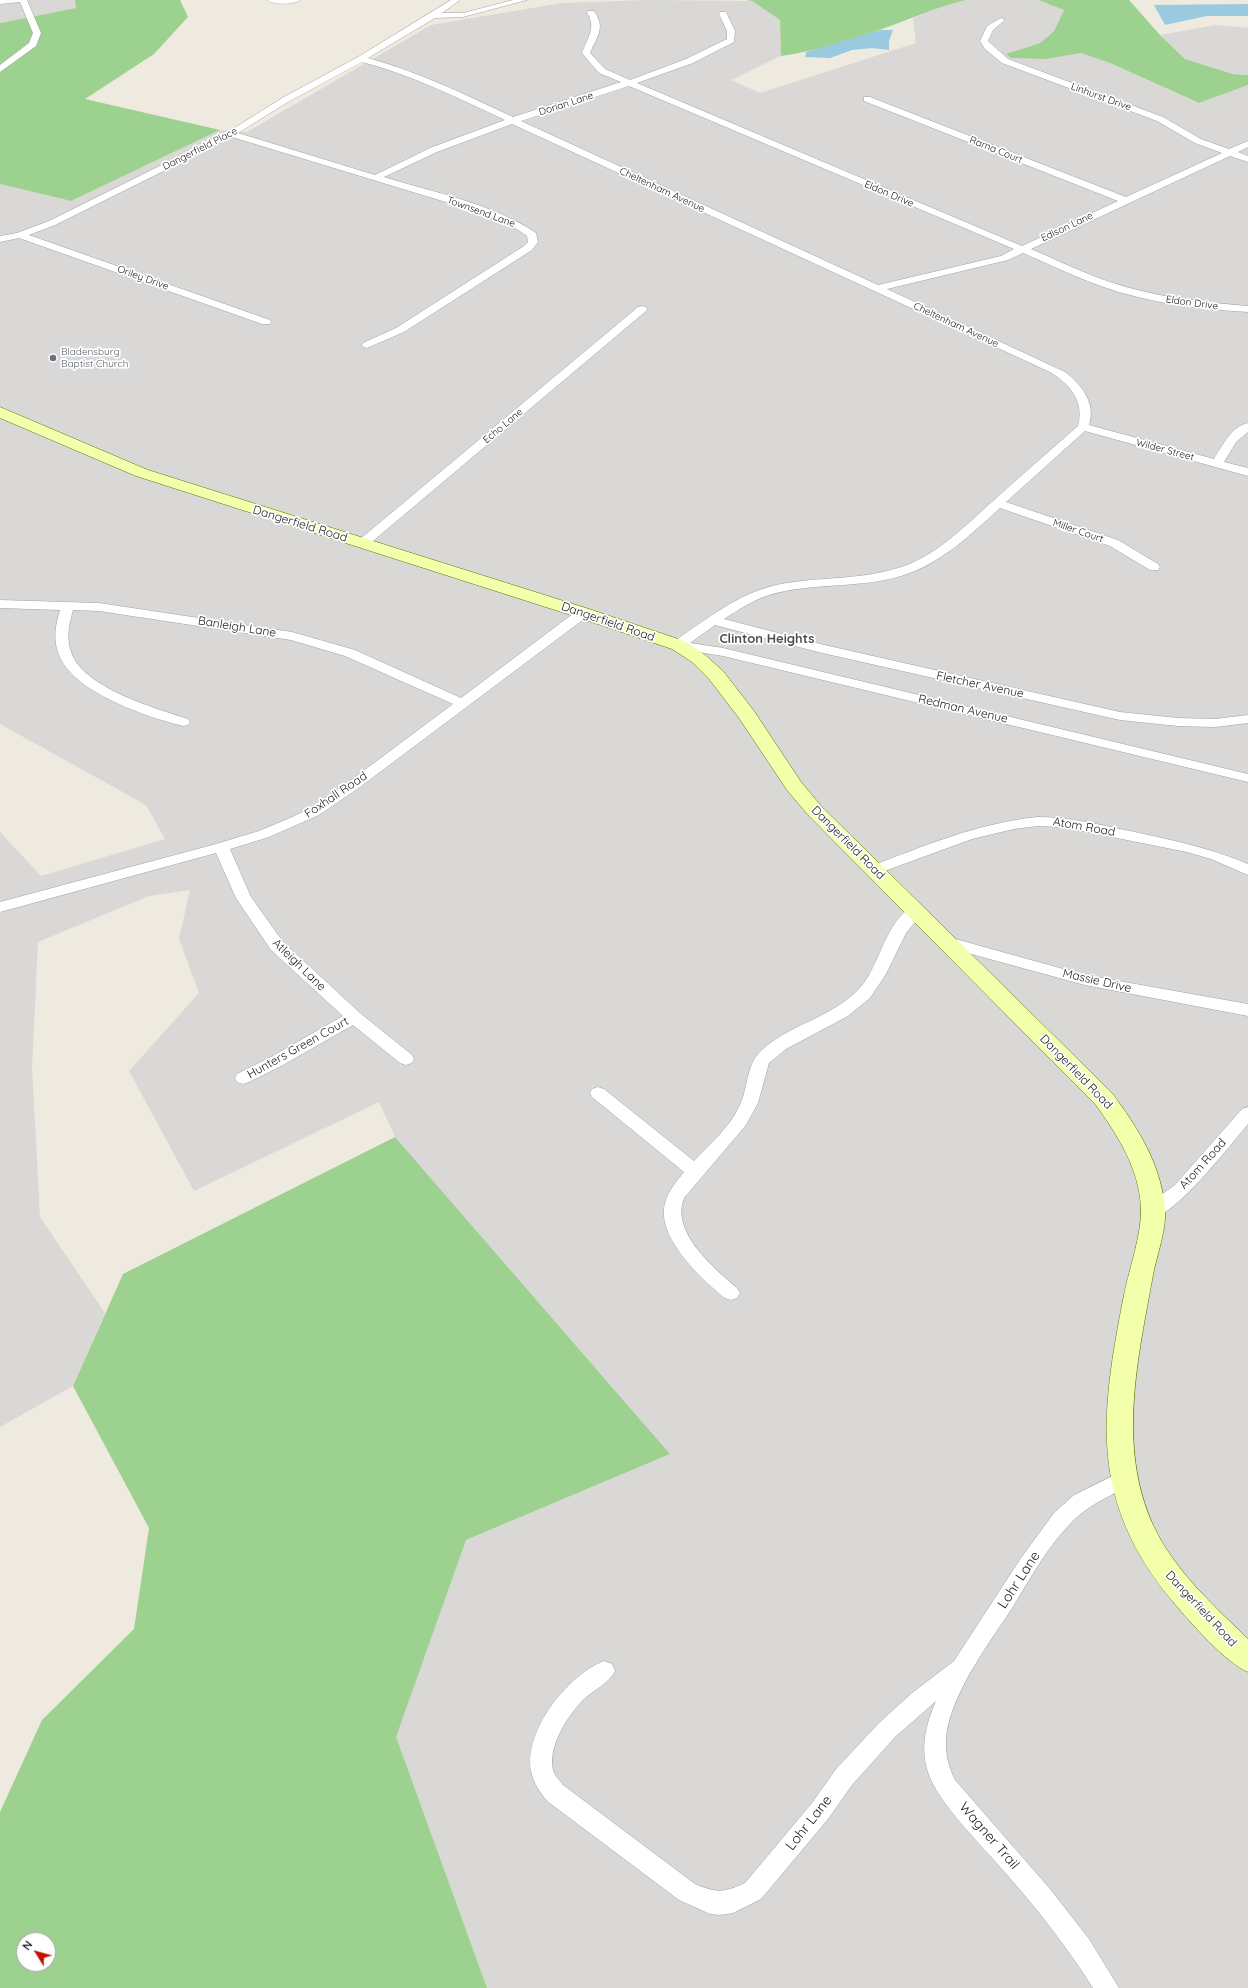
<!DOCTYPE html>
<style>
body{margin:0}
#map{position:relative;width:1248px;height:1988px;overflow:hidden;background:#eeeadf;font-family:Quicksand,sans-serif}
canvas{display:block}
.north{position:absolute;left:16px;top:1932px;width:40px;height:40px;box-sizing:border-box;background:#fff;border:1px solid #a4a4a4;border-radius:50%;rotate:307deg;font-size:11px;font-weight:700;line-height:16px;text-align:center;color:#1b1b1b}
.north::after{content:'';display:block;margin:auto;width:14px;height:18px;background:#c51200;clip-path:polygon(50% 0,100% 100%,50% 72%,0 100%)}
</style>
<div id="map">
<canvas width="1248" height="1988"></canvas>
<div class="north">N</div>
</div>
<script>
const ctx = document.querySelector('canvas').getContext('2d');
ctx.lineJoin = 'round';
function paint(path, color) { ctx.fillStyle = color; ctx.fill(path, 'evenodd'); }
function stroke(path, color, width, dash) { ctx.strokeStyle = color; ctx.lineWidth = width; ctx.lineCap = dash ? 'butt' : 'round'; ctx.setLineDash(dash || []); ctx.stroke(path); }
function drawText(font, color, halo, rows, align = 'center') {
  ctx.font = font + ' Quicksand,sans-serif'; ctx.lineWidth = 3.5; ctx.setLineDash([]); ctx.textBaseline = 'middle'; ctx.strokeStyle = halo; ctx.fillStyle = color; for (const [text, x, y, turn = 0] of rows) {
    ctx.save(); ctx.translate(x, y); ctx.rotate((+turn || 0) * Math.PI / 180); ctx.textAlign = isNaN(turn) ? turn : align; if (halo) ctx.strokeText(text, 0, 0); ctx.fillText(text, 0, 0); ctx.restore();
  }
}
const residential = new Path2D(`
 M0,0H75L76,8L0,23Z
 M648,0L752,1L780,20L781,56L731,80L760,93L916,43L913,18L943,6L966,0H1038L1064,10L1054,31L1040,43L1006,54L1046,59L1081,53L1110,63L1198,103L1248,85V1988H487L395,1737L466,1540L670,1454L395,1137L379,1102L194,1191L129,1071L199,993L179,939L190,890L149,896L38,942L32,1067L40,1217L105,1313L73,1386L0,1427V832L41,876L165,839L146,805L0,724V184L71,201L220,130L247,132L431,25L562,3Z
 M1215,25L1248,28V75L1234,74L1185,59L1160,35Z`);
const forest = new Path2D(`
 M75,0H180L188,17L154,54L85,99L220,130L71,201L0,184V23L76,8Z
 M746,0H966C937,7 910,19 882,29C849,41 815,51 781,56L780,20L752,1Z
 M1038,0H1132H1129L1160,35L1185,59L1233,74L1248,75V85L1199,103L1110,63L1081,53L1046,59L1011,58L1006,54L1040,43L1054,31L1064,10Z
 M395,1137L670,1454L466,1540L396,1737L487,1988H0V1812L42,1720L134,1629L149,1528L73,1386L123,1274ZM24,1940H48V1964H24Z`);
const water = new Path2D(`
 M1248,4V16H1207L1165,25L1154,5Z
 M881,30H893L889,41V50L872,48L852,50L830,58L805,57L806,52Z`);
const street = new Path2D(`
 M0,0H27L41,33L36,46L0,72V65L29,43L33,33L20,2L0,4Z
 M267,0H300C294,5 273,5 267,0Z
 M451,0H460L442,13H463L513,0H527L463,17L435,18L368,58C419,72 466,95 513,117L621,82L599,73L582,53C587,39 597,27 587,13L588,11H594C606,28 597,36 590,53L605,69L630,80L686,59L727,39V31L719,14L720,12H726L735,31L734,42L693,63L637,83L1022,246L1118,201L864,101V97H870L1126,197L1222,153L1195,143L1157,121L1002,63L985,49L980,41L987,26L1001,18L1005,20L993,30L988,41L1008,59L1163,117L1201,139L1229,149L1248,141V147L1238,152L1248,156V162L1230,156L1031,249C1057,260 1083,273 1110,282C1154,297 1201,302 1248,306V312C1199,309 1148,303 1101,286C1075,277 1049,264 1023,253L1008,260L887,289L1065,372C1082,385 1096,403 1089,425L1214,459C1222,446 1232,426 1248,423V432L1236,442L1224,462L1248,468V476L1085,431L1006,502L1118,540L1158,564L1160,567L1158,570H1150L1110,546L1000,508C970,535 941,564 901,576C858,589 812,582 769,595C753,600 738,610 724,619L820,644L1120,712L1178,718L1215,719L1248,715V723L1215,727L1178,726L1120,720L818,652L715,625L690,643L723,648L1248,774V782L723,656L673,648L671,645L673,642C706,620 737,594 776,585C819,576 865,581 907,565C940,552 966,525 992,502C1020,477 1049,451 1078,426C1085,402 1070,384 1050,372L512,124L437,152L384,177C435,193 491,203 536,233L538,242L532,250L404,332L367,348L363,347L362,345L363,343L396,328L524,246L528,242L527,236L514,227L482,213L232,137L55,225L29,235L270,320L271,322L270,324H262L19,238L0,242V236L17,233L49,221L228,132L282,98L358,57ZM362,62C412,75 458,98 505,120L430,148L375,175L238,133L288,102ZM629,86L1014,249L1001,256L878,285L521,121Z
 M642,306L646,307L647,309L646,311L367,546H359L357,543L359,540L638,307Z
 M0,600L99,603L292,632L355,650L461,698L578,610H588L589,613L588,616L360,787L319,815L269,837L230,849L251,897L283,942L360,1013L412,1055L414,1059L412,1063L406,1065L400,1063L353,1025L283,1065L249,1082L243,1084L237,1082L235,1078L237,1074L271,1057L343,1016L271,950L236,898L216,853L0,912V902L216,844L259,831L290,818L309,809L350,781L453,704L345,656L291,640L99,611L73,610C69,624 66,637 71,652C83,688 155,708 188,719L190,722L188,725L183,726C147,717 69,691 58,652C53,637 56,624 60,610L0,608Z
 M1038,817C1068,817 1096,824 1125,830C1167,839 1208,847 1248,864V875L1211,859L1187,852L1062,827L1038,826L1014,829L972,839L879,873L874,875L869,873L866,870L869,867C924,846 978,823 1038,817Z
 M916,906L921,907L924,911L906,933L886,974L870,998L848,1016L786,1049L769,1063L758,1103L746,1125L684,1198C670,1232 715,1269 737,1288L740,1293L737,1298L731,1300L725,1298C701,1279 656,1237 665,1203C668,1191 677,1181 684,1172L592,1097L590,1093L592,1089L598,1087L604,1089L694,1161C710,1144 729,1128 739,1107C749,1088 745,1064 763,1049C795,1021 841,1016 866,980C880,960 890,913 916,906Z
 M948,937L1085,975L1248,1004V1016L1085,985L942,946L940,942L942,938Z
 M1248,1107V1124C1233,1142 1174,1217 1153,1217C1151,1217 1149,1215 1147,1215L1144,1210L1147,1205L1175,1185L1242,1109Z
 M1123,1471L1130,1474L1133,1480L1130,1486C1107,1497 1086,1506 1069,1525C1049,1545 1029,1580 1014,1605C990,1642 956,1686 947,1730C944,1748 947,1764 955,1780L1050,1889L1089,1939L1119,1988H1093C1066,1945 1035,1906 1001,1868C979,1842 938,1803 928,1772C920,1747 926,1724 936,1701L895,1737L852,1785L828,1819L761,1899L733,1913L720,1915L710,1914L679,1900L547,1801C540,1792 533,1782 531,1771C524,1730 568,1675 604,1661L612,1664L615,1671C609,1683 595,1689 585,1698C569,1713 545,1749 554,1773C556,1777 560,1781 563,1785L695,1884C716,1893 724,1893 745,1883L812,1803L836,1769L879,1723L912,1693L954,1661L1021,1558L1054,1513L1074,1495Z`);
const secondary = new Path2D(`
 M0,407L148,470L589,609L684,641L704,654L723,671L754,711L801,782L822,807L1112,1093C1138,1128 1160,1163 1165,1207C1167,1229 1157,1254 1153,1275C1138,1358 1117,1445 1153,1525C1174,1570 1213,1605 1248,1639V1672C1226,1663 1190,1622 1174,1603C1089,1502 1100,1416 1124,1295C1129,1270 1142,1233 1141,1208C1139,1168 1118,1136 1096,1105L808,815L787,790L739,718L709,679L692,662L672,649L577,617L136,476L0,418Z`);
const markers = [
 [53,358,4,"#6b7280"]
];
const farStreetnames = [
 ["Linhurst Drive",1101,97,20],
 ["Dorian Lane",566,104,-18],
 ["Dangerfield Place",200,149,-27],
 ["Rama Court",996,150,22],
 ["Cheltenham Avenue",662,190,25],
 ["Eldon Drive",889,194,23],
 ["Townsend Lane",481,212,20],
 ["Edison Lane",1067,227,-25],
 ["Oriley Drive",143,278,20],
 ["Eldon Drive",1192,303,8],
 ["Cheltenham Avenue",956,325,25],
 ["Echo Lane",503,426,-40],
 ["Wilder Street",1165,450,15],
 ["Miller Court",1078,531,19]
];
const farWorshipnames = [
 ["Bladensburg",61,352],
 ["Baptist Church",61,364]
];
const streetNames = [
 ["Dangerfield Road",300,524,17],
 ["Dangerfield Road",608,622,19],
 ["Banleigh Lane",237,627,9],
 ["Fletcher Avenue",980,685,12],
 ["Redman Avenue",963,709,13],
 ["Foxhall Road",336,795,-34],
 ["Atom Road",1084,827,10],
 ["Dangerfield Road",848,843,45],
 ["Atleigh Lane",299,965,44],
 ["Massie Drive",1097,981,13],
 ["Hunters Green Court",298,1048,-29],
 ["Dangerfield Road",1076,1072,46],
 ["Atom Road",1203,1164,-48],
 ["Dangerfield Road",1201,1609,47]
];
const neighbourhoodNames = [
 ["Clinton Heights",767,639]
];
const nearStreetnames = [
 ["Lohr Lane",1019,1580,-57],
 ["Lohr Lane",809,1823,-52],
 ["Wagner Trail",989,1836,49]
];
paint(residential, '#d9d8d7');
paint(forest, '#9dd18f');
paint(water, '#9acae0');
stroke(street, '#a2a2a2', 1);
stroke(secondary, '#5c7300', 1);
paint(street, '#fff');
paint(secondary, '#f3ffab');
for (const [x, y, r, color] of markers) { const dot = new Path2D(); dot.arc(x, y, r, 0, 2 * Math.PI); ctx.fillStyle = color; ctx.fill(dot); stroke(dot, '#fff', 1.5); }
drawText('10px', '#1b1b1b', '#fff', farStreetnames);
drawText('10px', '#5b616d', '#fff', farWorshipnames, 'left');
drawText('12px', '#1b1b1b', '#fff', streetNames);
drawText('bold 13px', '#4e4e4e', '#fff', neighbourhoodNames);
drawText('14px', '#1b1b1b', '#fff', nearStreetnames);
</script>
